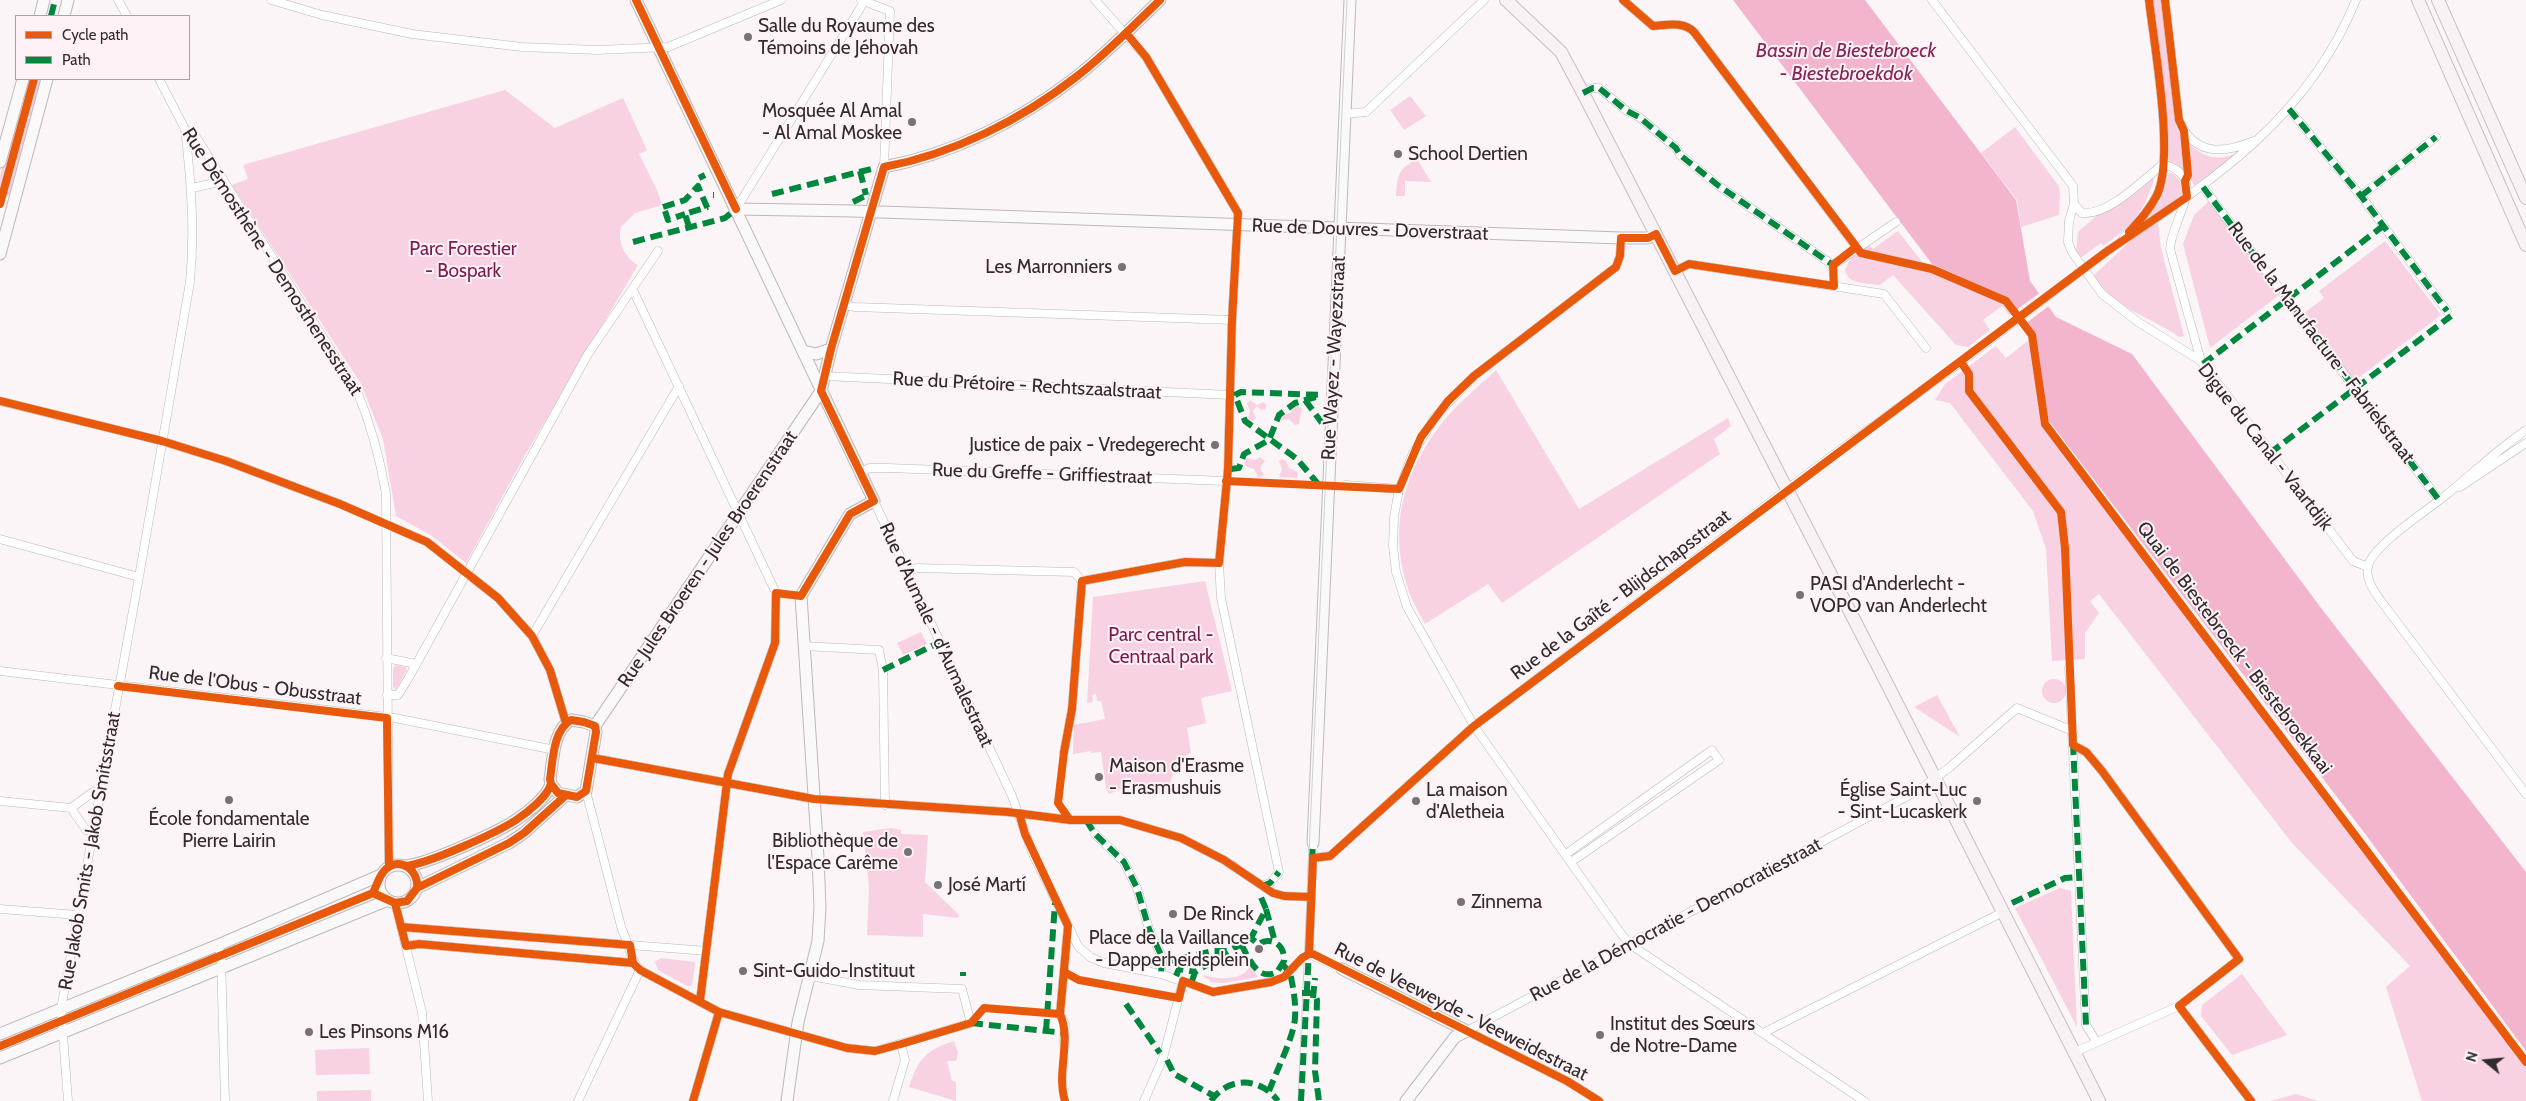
<!DOCTYPE html>
<meta charset="utf-8">
<style>
body{margin:0}
#map{position:relative;width:2526px;height:1101px;overflow:hidden;background:#fbf5f7;font-family:Cabin,sans-serif}
canvas{display:block}
.legend{position:absolute;left:15px;top:15px;width:175px;height:65px;box-sizing:border-box;background:#fef2f6;border:1px solid #aca2a6;margin:0;padding:6px 9px;list-style:none;font-size:15px;color:#302b2d}
.legend li{display:flex;align-items:center;gap:10px;height:25px}
.legend b{width:25px;border:1px solid #aca2a6}
.north{position:absolute;left:2461px;top:1036px;width:50px;height:50px;-webkit-text-stroke:4px #fef2f6;paint-order:stroke;rotate:287deg;font-size:14px;font-weight:700;line-height:20px;text-align:center;color:#302b2d}
.north::after{content:'';display:block;margin:auto;width:18px;height:22px;background:#302b2d;clip-path:polygon(50% 0,100% 100%,50% 72%,0 100%)}
</style>
<div id="map">
<canvas width="2526" height="1101"></canvas>
<ul class="legend">
<li><b style="height:6px;background:#e8590c"></b>Cycle path</li>
<li><b style="height:6px;background:#00873e"></b>Path</li>
</ul>
<div class="north">N</div>
</div>
<script>
const ctx = document.querySelector('canvas').getContext('2d');
ctx.lineJoin = 'round';
function paint(path, color) { ctx.fillStyle = color; ctx.fill(path, 'evenodd'); }
function stroke(path, color, width, dash) { ctx.strokeStyle = color; ctx.lineWidth = width; ctx.lineCap = dash ? 'butt' : 'round'; ctx.setLineDash(dash || []); ctx.stroke(path); }
function drawText(font, color, halo, rows, align = 'center') {
  ctx.font = font + ' Cabin,sans-serif'; ctx.lineWidth = 4; ctx.setLineDash([]); ctx.textBaseline = 'middle'; ctx.strokeStyle = halo; ctx.fillStyle = color; for (const [text, x, y, turn = 0] of rows) {
    ctx.save(); ctx.translate(x, y); ctx.rotate((+turn || 0) * Math.PI / 180); ctx.textAlign = isNaN(turn) ? turn : align; if (halo) ctx.strokeText(text, 0, 0); ctx.fillText(text, 0, 0); ctx.restore();
  }
}
const green = new Path2D(`
 M2152,0H2162L2176,125L2182,137L2186,174L2175,163L2169,162V141Z
 M36,79H41L31,117L26,115Z
 M505,90L555,128L623,98L647,150L639,154L658,192L662,205L635,213L621,227C617,242 625,258 638,265L525,455L466,563L432,536L396,516L383,439L361,384L232,185L248,179L243,165Z
 M1410,96L1426,116L1404,130L1390,110Z
 M16,115L22,117L0,197V176Z
 M25,118L30,119L11,193L12,197L5,194L22,130H24L26,125L24,124Z
 M2015,127L2058,185L2060,191L2059,215L2021,227L2017,200L1981,153Z
 M2186,141C2203,157 2216,163 2239,152L2195,186L2189,177L2191,171Z
 M1417,159L1431,182L1405,181V196H1396C1397,176 1398,169 1417,159Z
 M2169,172C2180,177 2183,184 2181,196L2152,218L2150,215L2161,199Z
 M2151,179H2154C2144,212 2132,226 2103,246L2101,243L2079,259L2076,250L2078,232L2096,216Z
 M2209,201L2279,295L2210,348L2183,244L2194,215Z
 M2158,223L2161,248L2184,336L2179,337C2164,326 2147,319 2131,310C2115,302 2104,290 2093,276L2139,233Z
 M1898,231L1929,271L2003,302L2013,313L2009,315L2002,306L1983,320L1990,330L1968,347L1956,345L1893,275L1880,285C1867,283 1848,285 1845,270L1850,259L1869,245L1873,249Z
 M2385,241L2441,315L2353,382L2303,314L2324,298L2319,291Z
 M2029,340L2044,428L2526,1068V1101H2422L2386,987L2410,966L2292,843L2099,594L2090,601L2099,613L2085,633V659L2052,661L2046,549L2033,511L1950,403L1935,400L1945,384L1996,346L2006,358Z
 M1496,370L1579,509L1728,418L1731,426L1714,439L1720,454L1502,603L1488,584L1425,624C1419,613 1412,601 1408,589C1388,527 1403,474 1441,424C1457,404 1478,387 1496,370Z
 M1250,400L1257,405L1263,402L1267,405L1265,409L1261,410L1257,406L1253,411L1256,418L1251,422L1248,418L1250,411L1247,404Z
 M1296,405L1302,408L1299,424L1295,425L1289,419L1281,420V415L1290,413Z
 M1260,457L1265,461L1260,468L1264,475L1259,478L1254,469L1246,466L1244,463L1247,458L1255,460Z
 M1282,459L1286,461L1289,468L1298,472L1297,478L1279,477L1282,469L1279,461Z
 M1205,581L1232,691L1201,698L1206,723L1187,728L1191,753L1178,760L1166,795L1158,792L1159,788L1151,785L1149,791L1145,790L1143,795L1134,793L1136,787L1131,785L1109,794L1106,788L1101,752L1091,753V751L1073,754L1074,725L1105,719L1101,701H1097L1096,694L1092,695L1093,702L1087,703L1093,597Z
 M921,632L927,644L903,655L897,643Z
 M396,665L405,667L407,670L396,689L393,687V668Z
 M2042 691a12 12 0 1 1 24 0a12 12 0 1 1-24 0Z
 M1937,695L1960,737L1914,707Z
 M891,828L901,830V834L928,835L925,882L959,915L958,918L923,914V937L867,935L869,887L863,832Z
 M2060,888L2071,891L2077,1027L2015,908Z
 M661,958L695,962L692,986H687L658,970L655,962Z
 M1250,965L1258,977L1224,983L1209,982L1210,980L1203,977L1204,975C1217,980 1245,981 1250,965Z
 M2242,974L2287,1035L2232,1055L2201,1016L2202,1005Z
 M954,1041L958,1053L956,1061H947L952,1081L956,1082V1101L909,1087C918,1059 926,1050 954,1041Z
 M369,1048L370,1074L316,1075L315,1050Z
 M371,1090V1101H317V1091Z
 M2296,1094L2318,1101H2270Z`);
const water = new Path2D(`
 M1733,0H1865L2016,200L2030,281L2056,317L2132,354L2321,608L2526,872V1051L2363,831L2046,417L2035,333L2008,298L1932,264Z`);
const pier = new Path2D(`
 M2041,292L2050,305L2025,324L2015,311Z`);
const street = new Path2D(`
 M118,0L127,16
 M271,0L322,15L412,34L522,47L597,50L668,47L781,0
 M861,0L890,11L884,167
 M1095,0L1146,57L1238,213L1232,320L1228,469L1219,563L1221,598L1279,872L1270,883L1262,886
 M1623,0L1653,26C1668,25 1683,21 1694,32L1856,247
 M1932,0L2073,186L2074,204L2069,221L2068,242L2072,252L2102,294L2138,322L2201,361L2353,561L2368,567
 M2165,0L2179,120C2194,156 2223,154 2254,141
 M159,79L185,129L196,137L357,391C371,425 380,458 386,494L389,866
 M1583,93L1593,88H1599L1627,111L1639,117L1676,148L1680,155L1719,186L1833,265
 M2289,109L2361,196L2447,311
 M1345,114L1366,112L1484,0
 M2163,164C2211,177 2171,220 2170,249L2201,361
 M2203,187L2439,500
 M192,188L223,181
 M2361,196L2436,137
 M2074,204L2082,213C2108,216 2143,180 2163,164
 M736,209L864,2
 M2124,237C2136,224 2149,212 2157,195C2175,158 2154,45 2149,0
 M1621,238L1620,256L1616,267L1474,376L1435,417L1413,453L1399,489L1394,517L1393,546L1396,572L1407,607L1474,726L1622,935L1631,945L1864,1101
 M2106,252C2210,182 2306,122 2356,0
 M1833,265L1896,222
 M1833,265L1834,286
 M1675,271L1689,264L1884,294L1926,348
 M633,290L776,593L775,643L728,774L700,1001
 M844,305L855,307L1232,320
 M824,376L1230,395
 M0,401L162,441L226,461L340,504L427,542L498,598L532,636L550,670L566,723
 M2526,430C2497,450 2473,473 2446,495C2428,510 2373,545 2368,566C2365,580 2374,591 2381,601L2526,794
 M860,473L869,468H888L1226,481
 M1346,485L1399,489
 M2460,487L2526,443
 M874,501L1012,796L1032,852L1078,946L1090,957L1104,963L1161,974L1213,992L1271,982
 M0,539L139,577
 M907,572L917,568L1074,572L1082,581
 M1082,581L1185,562L1219,563
 M532,636L679,386
 M803,646L879,650L883,670L885,805
 M386,658L416,664
 M2069,667L2086,1025L2096,1041
 M0,671L395,718L555,750
 M387,695H398L408,679L588,354L658,251
 M2073,745L2086,752L2102,771L2239,959L2179,1006L2075,1052
 M1064,752L1072,709L1082,581
 M593,758L814,799L1008,812L1070,820H1120L1181,838L1224,860L1273,893L1284,896L1311,897
 M586,791L622,930C629,943 630,960 640,970L719,1012L847,1048L875,1051L971,1023L962,989L859,985L811,976
 M0,801L71,808L93,792L100,793
 M71,808L86,830L93,831
 M1095,834L1124,862L1137,888L1149,929L1162,957L1161,974
 M1313,843L1309,954L1342,969
 M1566,854L1712,750L1719,760L1571,862
 M1313,858L1330,856L1474,726L1810,472L1969,356
 M395,903L422,1012L428,1101
 M0,909L78,915
 M401,927L707,951
 M218,945L221,956L225,1101
 M406,946L419,944L633,963
 M2179,1006L2251,1101
 M1467,1031L1919,790L1950,767L2017,708L2073,731
 M1467,1031L1567,1081L1599,1101
 M1763,1033L2003,912
 M1064,1043L1065,1024L1060,1014L1068,926
 M68,1101L61,1009L139,577L190,282C195,230 191,180 185,129
 M578,1101L640,970
 M693,1101L719,1012
 M893,1101L905,1060L901,1044
 M1144,1101L1163,1058L1183,981`);
const secondary = new Path2D(`
 M636,0L874,501L850,514L801,596L818,857L820,907L818,941L798,1022L787,1101
 M40,16L44,0
 M64,16L68,0
 M0,162L23,79
 M736,209L853,211L1621,238H1648L1656,234
 M0,254L47,79
 M803,351L816,354L831,349
 M571,720L584,722L595,726L596,732L586,791L577,797L558,793L551,784L550,779C553,760 553,730 571,720Z
 M595,726L821,391L831,349L884,167C953,154 1021,120 1076,77C1106,54 1133,26 1160,0
 M1313,843L1350,0
 M379 884a19 19 0 1 1 38 0a19 19 0 1 1-38 0Z
 M406,866C430,863 496,833 516,820C528,812 547,797 551,784
 M417,888L509,843L524,833L565,796
 M1342,969L1467,1031
 M0,1034L218,945L381,875
 M0,1058L388,900
 M1406,1101L1455,1037L1467,1031`);
const primary = new Path2D(`
 M1506,0L1561,52L1583,93L1879,668L2099,1101
 M2418,0L2526,245
 M2438,0L2526,198`);
const tram = new Path2D(`
 M1298,1101L1347,0`);
const streetBridge = new Path2D(`
 M1969,356L2106,252`);
const quiet = new Path2D(`
 M51,16L55,0
 M1583,93L1593,88H1599L1627,111L1639,117L1676,148L1680,155L1719,186L1833,265
 M2289,109L2361,196L2447,311
 M860,171L866,195
 M699,178L705,175
 M2203,187L2439,500
 M772,194L875,168
 M713,195H714
 M2361,196L2436,137
 M853,202L867,195
 M663,207L685,200L698,186L709,212
 M665,211L668,220L685,214
 M689,227L685,214L708,207
 M633,242L725,218L736,209
 M2203,364L2383,226
 M1305,400L1322,423
 M2270,453L2451,316
 M1231,469L1239,468L1244,454L1269,440L1279,415L1295,403L1316,397
 M1319,485L1297,459L1245,421L1235,395L1241,392L1323,395
 M883,670L940,642
 M2073,743L2086,1025
 M1086,820L1095,834L1124,862L1137,888L1149,929L1162,957L1161,974
 M1312,861L1313,843
 M1262,886L1270,883L1279,872
 M2012,903L2065,878L2080,877
 M1266,909L1275,942
 M1241,944C1249,958 1257,982 1277,972L1284,961C1285,945 1272,936 1258,944L1251,938
 M1162,963L1212,951H1230
 M963,976V972
 M1176,976L1179,969L1195,972
 M1192,981L1195,972L1251,938L1266,909L1260,895
 M1302,993H1314L1317,1000L1315,1071L1319,1101
 M1313,998L1315,978
 M1126,1004L1160,1053
 M971,1023L1065,1033
 M1046,1031L1055,903
 M1167,1060L1174,1074L1214,1096
 M1269,1091C1276,1072 1294,1036 1295,1018C1296,1001 1293,987 1290,972L1283,965
 M1211,1101C1228,1076 1261,1077 1278,1101
 M1301,1101L1309,951`);
const cycleway = new Path2D(`
 M636,0L736,209
 M1623,0L1653,26C1668,25 1683,21 1694,32L1861,253L1932,269L2006,301L2032,335L2045,424L2526,1062
 M0,204L34,79
 M2129,232C2140,220 2150,209 2157,195C2175,157 2154,45 2149,0
 M1961,362L1969,374V391L2061,512L2065,548L2073,745L2086,752L2102,771L2239,959L2179,1006L2251,1101
 M0,401L162,441L226,461L340,504L427,542L498,598L532,636L550,670L566,723
 M1226,481L1399,489L1421,437L1448,401L1474,376L1616,267L1620,256L1621,238H1648L1656,234L1675,271L1689,264L1834,286L1833,265L1856,247
 M118,686L387,718L389,866
 M571,720L584,722L595,726L596,732L586,791L577,797L558,793L551,784L550,779C553,760 553,730 571,720Z
 M593,758L814,799L1008,812L1070,820H1120L1181,838L1224,860L1273,893L1284,896L1311,897
 M1019,813L1025,834L1068,926L1060,1014C1072,1040 1056,1073 1065,1101
 M1070,820L1058,803L1064,752L1072,709L1082,581L1185,562L1219,563L1228,469L1232,320L1238,213L1146,57L1126,33
 M406,866C430,863 496,833 516,820C528,812 547,797 551,784
 M417,888L509,843L524,833L565,796
 M395,903L406,946L419,944L633,963
 M401,927L630,945L633,963L640,970L719,1012L847,1048L875,1051L901,1044L971,1023L984,1008L1060,1014
 M1309,954L1313,858L1330,856L1474,726L2106,252L2187,197L2185,181L2188,175L2184,131L2179,120L2165,0
 M1309,954H1313L1567,1081L1599,1101
 M1064,972L1079,980L1179,998L1183,981L1213,992L1271,982L1284,977L1302,958L1309,954
 M700,1001L728,774L775,643L776,593L801,596L850,514L874,501L821,391L831,349L884,167C953,154 1021,120 1076,77C1106,54 1133,26 1160,0
 M0,1046L373,893C377,885 379,875 386,869C401,856 419,871 417,888L407,901L395,903L373,893
 M693,1101L719,1012`);
const markers = [
 [748,37,5,"#777274"],
 [912,122,5,"#777274"],
 [1398,154,5,"#777274"],
 [1122,267,5,"#777274"],
 [1215,445,5,"#777274"],
 [1800,595,5,"#777274"],
 [1099,777,5,"#777274"],
 [229,800,5,"#777274"],
 [1416,801,5,"#777274"],
 [1977,801,5,"#777274"],
 [908,852,5,"#777274"],
 [938,885,5,"#777274"],
 [1461,902,5,"#777274"],
 [1173,914,5,"#777274"],
 [1259,949,5,"#777274"],
 [743,971,5,"#777274"],
 [309,1032,5,"#777274"],
 [1600,1035,5,"#777274"]
];
const poiNames = [
 ["Salle du Royaume des",758,26],
 ["Témoins de Jéhovah",758,48],
 ["Mosquée Al Amal",902,111,"right"],
 ["- Al Amal Moskee",902,133,"right"],
 ["School Dertien",1408,154],
 ["Les Marronniers",1112,267,"right"],
 ["Justice de paix - Vredegerecht",1205,445,"right"],
 ["PASI d'Anderlecht -",1810,584],
 ["VOPO van Anderlecht",1810,606],
 ["Maison d'Erasme",1109,766],
 ["- Erasmushuis",1109,788],
 ["La maison",1426,790],
 ["d'Aletheia",1426,812],
 ["Église Saint-Luc",1967,790,"right"],
 ["- Sint-Lucaskerk",1967,812,"right"],
 ["École fondamentale",229,819,"center"],
 ["Pierre Lairin",229,841,"center"],
 ["Bibliothèque de",898,841,"right"],
 ["l'Espace Carême",898,863,"right"],
 ["José Martí",948,885],
 ["Zinnema",1471,902],
 ["De Rinck",1183,914],
 ["Place de la Vaillance",1249,938,"right"],
 ["- Dapperheidsplein",1249,960,"right"],
 ["Sint-Guido-Instituut",753,971],
 ["Institut des Sœurs",1610,1024],
 ["de Notre-Dame",1610,1046],
 ["Les Pinsons M16",319,1032]
];
const streetNames = [
 ["Rue de Douvres - Doverstraat",1370,230,2],
 ["Rue Démosthène - Demosthenesstraat",272,262,57],
 ["Rue de la Manufacture - Fabriekstraat",2321,343,53],
 ["Rue Wayez - Wayezstraat",1334,358,-87],
 ["Rue du Prétoire - Rechtszaalstraat",1027,386,3],
 ["Digue du Canal - Vaartdijk",2265,447,52],
 ["Rue du Greffe - Griffiestraat",1042,474,2],
 ["Rue Jules Broeren - Jules Broerenstraat",708,559,-56],
 ["Rue de la Gaîté - Blijdschapsstraat",1621,595,-37],
 ["Rue d'Aumale - d'Aumalestraat",936,635,65],
 ["Quai de Biestebroeck - Biestebroekkaai",2234,648,53],
 ["Rue de l'Obus - Obusstraat",255,686,7],
 ["Rue Jakob Smits - Jakob Smitsstraat",90,851,-80],
 ["Rue de la Démocratie - Democratiestraat",1676,920,-28],
 ["Rue de Veeweyde - Veeweidestraat",1461,1012,27]
];
const parkNames = [
 ["Parc Forestier",463,249],
 ["- Bospark",463,271],
 ["Parc central -",1161,635],
 ["Centraal park",1161,657]
];
const waterNames = [
 ["Bassin de Biestebroeck",1846,51],
 ["- Biestebroekdok",1846,74]
];
paint(green, '#f8d2e2');
paint(water, '#f3b5ce');
paint(pier, '#fbf5f7');
stroke(street, '#bdb8ba', 9);
stroke(secondary, '#bdb8ba', 13);
stroke(primary, '#cabdc2', 14);
stroke(street, '#fefefe', 8);
stroke(secondary, '#fbf8f9', 11);
stroke(primary, '#f8f2f4', 12);
stroke(tram, '#d1d0d0', 1);
stroke(streetBridge, '#bdb8ba', 9, []);
stroke(streetBridge, '#fefefe', 8);
stroke(quiet, '#00873e', 6, [12, 6]);
stroke(cycleway, '#e8590c', 8);
for (const [x, y, r, color] of markers) { const dot = new Path2D(); dot.arc(x, y, r, 0, 2 * Math.PI); ctx.fillStyle = color; ctx.fill(dot); stroke(dot, '#fef2f6', 2); }
drawText('19px', '#302b2d', '#fef2f6', poiNames, 'left');
drawText('19px', '#302b2d', '#fef2f6', streetNames);
drawText('19px', '#7c194d', '#fef2f6', parkNames);
drawText('italic 20px', '#872456', '#fef2f6', waterNames);
</script>
